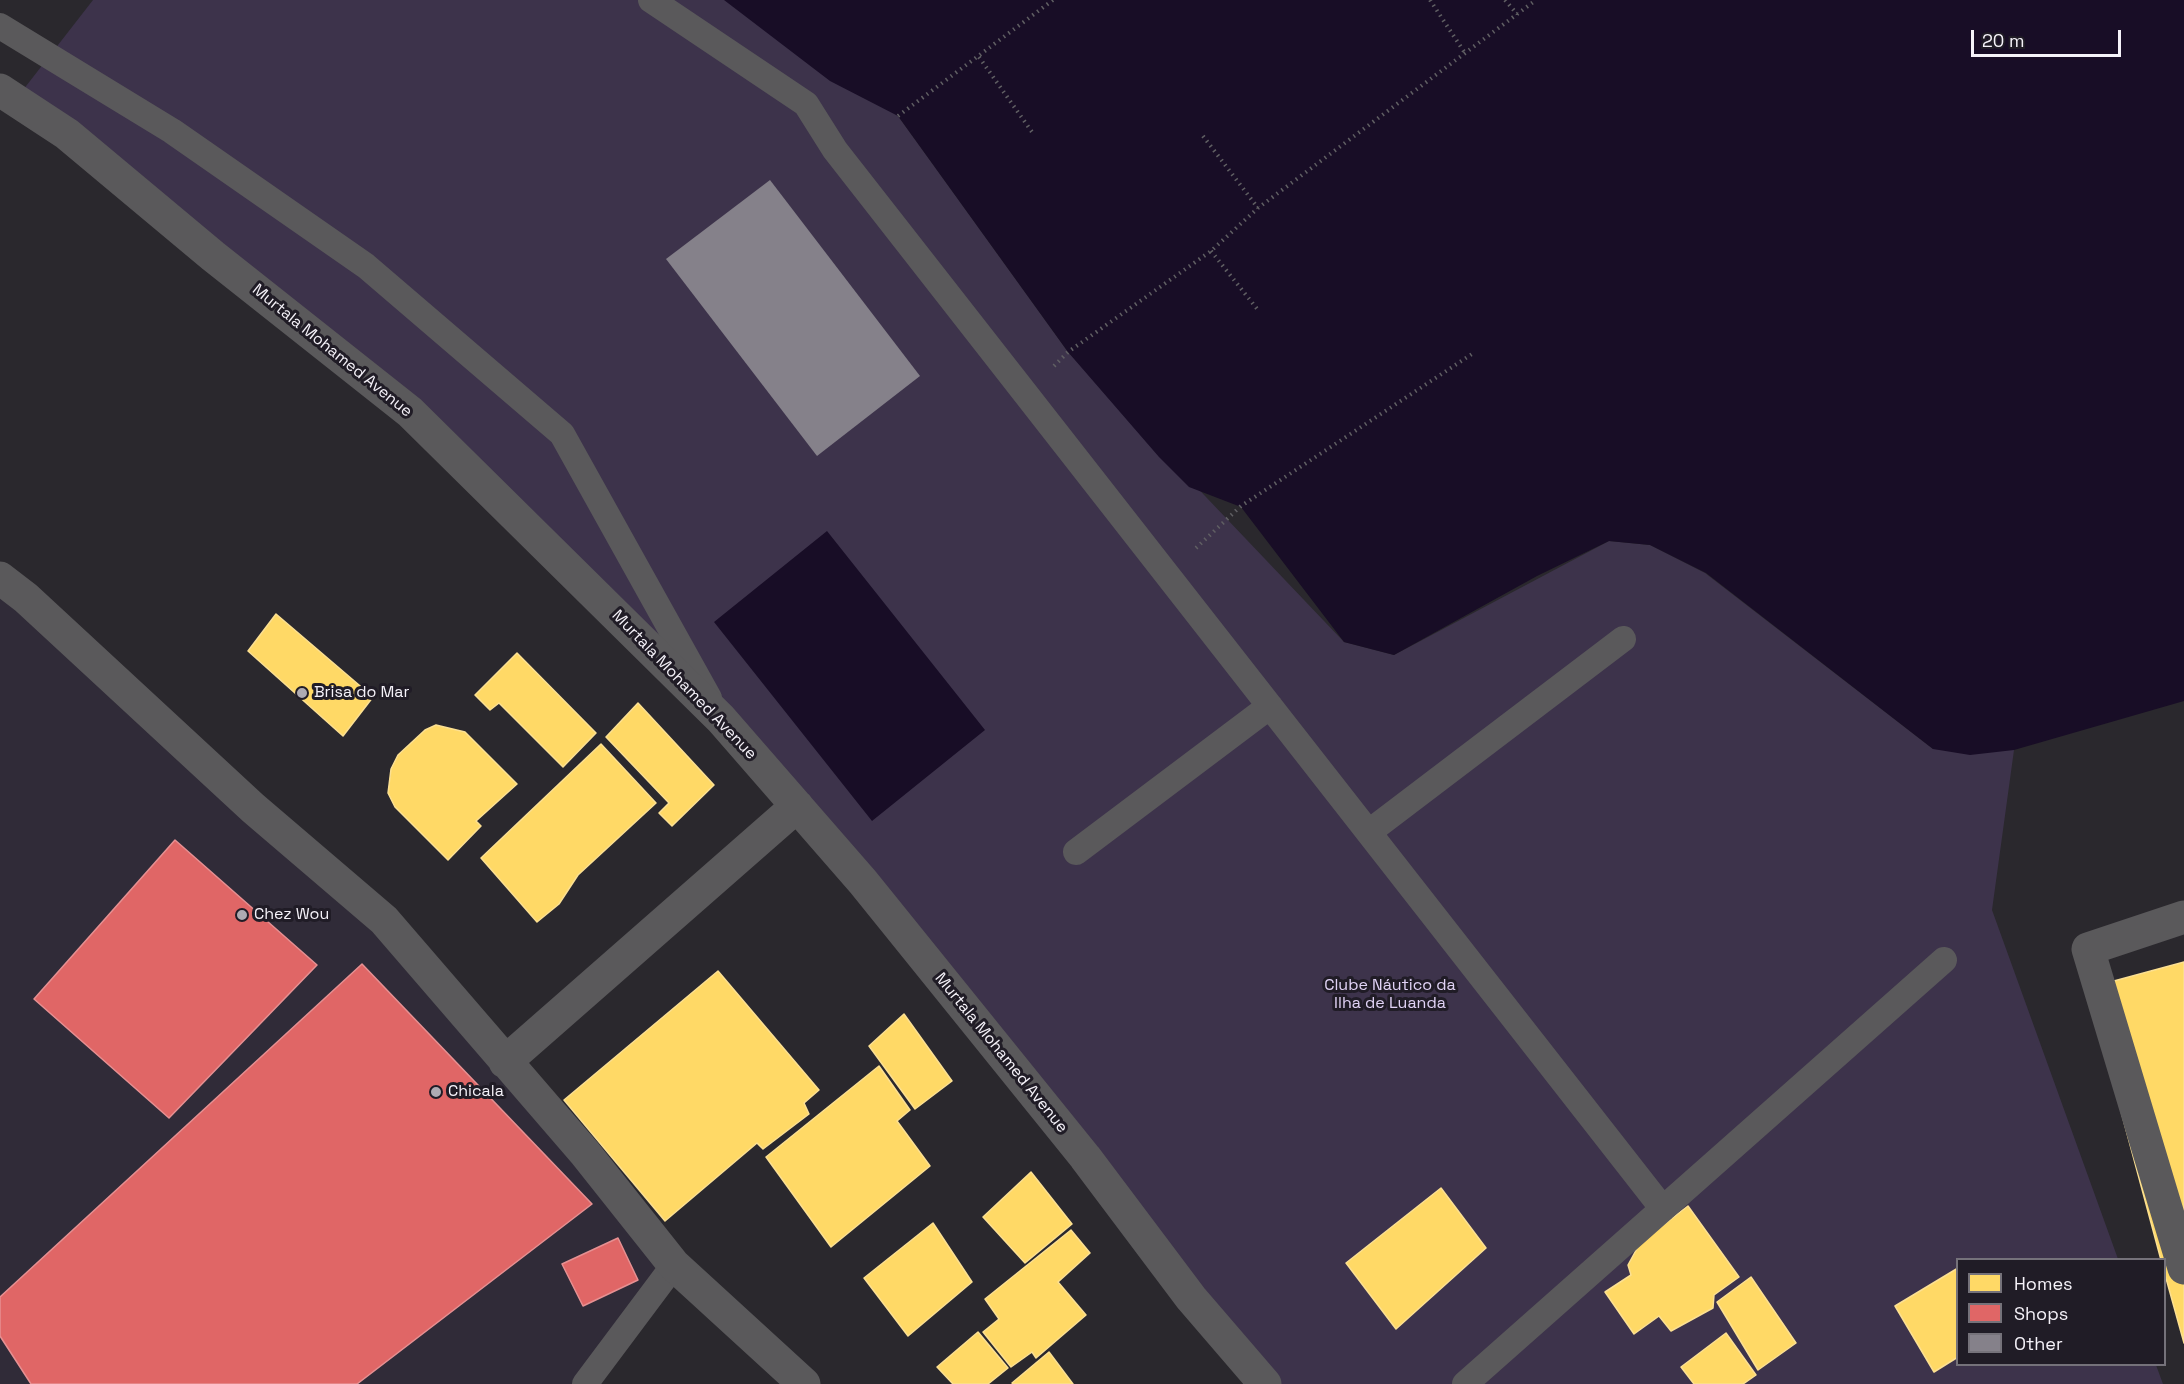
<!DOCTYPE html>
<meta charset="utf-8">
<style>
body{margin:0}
#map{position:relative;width:2184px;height:1384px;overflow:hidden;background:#2a282d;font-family:"Space Grotesk",sans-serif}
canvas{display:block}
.legend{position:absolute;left:1956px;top:1258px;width:210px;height:108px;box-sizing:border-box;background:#201c26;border:2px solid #75727a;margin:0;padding:8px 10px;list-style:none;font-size:18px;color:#f5f2f9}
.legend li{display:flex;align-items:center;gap:12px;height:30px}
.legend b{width:30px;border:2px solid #75727a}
.scale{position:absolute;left:1971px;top:30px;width:150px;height:27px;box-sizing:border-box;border:3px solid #f5f2f9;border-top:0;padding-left:8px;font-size:18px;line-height:21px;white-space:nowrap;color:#f5f2f9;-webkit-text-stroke:4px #201c26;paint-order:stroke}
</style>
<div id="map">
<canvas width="2184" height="1384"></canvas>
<ul class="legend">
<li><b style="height:16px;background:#ffd966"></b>Homes</li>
<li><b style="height:16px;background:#e06666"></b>Shops</li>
<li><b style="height:16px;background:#85818a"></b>Other</li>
</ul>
<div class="scale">20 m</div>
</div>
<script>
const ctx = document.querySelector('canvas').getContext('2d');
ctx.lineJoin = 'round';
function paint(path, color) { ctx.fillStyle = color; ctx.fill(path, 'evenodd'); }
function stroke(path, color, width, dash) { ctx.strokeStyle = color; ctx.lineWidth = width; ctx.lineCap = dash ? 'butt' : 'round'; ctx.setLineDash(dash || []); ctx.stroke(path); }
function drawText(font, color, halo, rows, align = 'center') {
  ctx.font = font + ' "Space Grotesk",sans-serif'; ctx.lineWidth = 6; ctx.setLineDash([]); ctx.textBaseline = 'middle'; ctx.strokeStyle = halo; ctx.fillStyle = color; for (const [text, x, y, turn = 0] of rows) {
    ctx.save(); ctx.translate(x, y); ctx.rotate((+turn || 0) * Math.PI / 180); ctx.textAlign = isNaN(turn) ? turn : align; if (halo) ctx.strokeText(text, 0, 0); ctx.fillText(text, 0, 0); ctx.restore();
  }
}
const built = new Path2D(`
 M0,578L384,920L674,1265L585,1384H0Z`);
const green = new Path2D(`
 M93,0H740L898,116L1068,352L1344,642L1394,655L1609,541L1650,545L1705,573L1933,749L2014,750L1992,910L2118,1259L1958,1260V1364L2156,1365L2163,1384H1265L721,719L410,412L16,99Z`);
const water = new Path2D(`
 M724,0H2184V701L2014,750L1970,755L1933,749L1706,573L1650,545L1609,541L1537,576L1394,655L1344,642L1241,507L1189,487L1159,457L1068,352L898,116L830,81Z
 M827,531L985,730L872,821L714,622Z`);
const homes = new Path2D(`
 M276,614L373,697L343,736L248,651Z
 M517,653L596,733L563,767L499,703L490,710L475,695Z
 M638,703L714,785L672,826L659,813L669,803L606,737Z
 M436,725L465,732L517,784L476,821L481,826L448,860L395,807L388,793L391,769L398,755L425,730Z
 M601,744L656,803L578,875L559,904L537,922L481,858Z
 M2184,962V1343L2164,1271V1260H2161L2088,988Z
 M718,971L819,1090L804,1103L809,1114L763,1149L757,1143L665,1221L564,1100Z
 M904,1014L952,1081L915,1109L869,1046Z
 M293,1048L472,1253L338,1379L299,1335L322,1313L248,1236L235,1247L168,1169Z
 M879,1066L910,1110L897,1121L930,1166L831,1247L766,1157Z
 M1031,1172L1072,1224L1025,1263L983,1217Z
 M1441,1188L1486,1248L1396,1329L1346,1263Z
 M1688,1206L1739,1277L1714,1295L1713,1308L1671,1331L1659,1316L1634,1334L1605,1292L1631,1275L1628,1265L1640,1243Z
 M933,1223L972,1282L908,1336L864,1278Z
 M1071,1230L1090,1253L1058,1282L1086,1315L1036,1358L1032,1352L1011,1367L983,1332L999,1319L985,1299Z
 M1958,1268V1357L1934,1372L1895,1306Z
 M1751,1277L1796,1343L1758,1370L1717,1302Z
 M978,1332L1008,1368L988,1384H953L937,1367Z
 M1726,1333L1756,1375L1743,1384H1694L1681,1367Z
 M1049,1352L1073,1384H1013L1012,1383Z`);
const shops = new Path2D(`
 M175,840L317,965L169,1118L34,999Z
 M362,964L592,1204L357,1384H31L0,1336V1297Z
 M618,1238L638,1280L583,1306L562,1264Z`);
const building = new Path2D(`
 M770,180L920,376L817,456L666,259Z`);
const path = new Path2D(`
 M1430,0L1465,53
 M1505,0L1517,14
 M979,57L1032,132
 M898,116L1053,0
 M1203,136L1258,208
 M1211,251L1258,310
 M1054,366L1068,352L1211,251L1258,208L1536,0
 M1196,548L1241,506L1472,354`);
const service = new Path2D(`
 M651,0L806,104L835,150L1663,1209
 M0,26L172,131L366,266L562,434L709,698
 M1369,832L1623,639
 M1076,852L1270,706
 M585,1384L674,1265
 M1465,1384L1944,960`);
const minor = new Path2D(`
 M2184,917L2088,949L2184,1268`);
const tertiary = new Path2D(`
 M0,90L67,134L213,256L410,412L721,719L863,882L1085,1157L1191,1298L1265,1384
 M0,578L26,598L253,808L384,920L585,1153L674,1265L804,1384
 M505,1062L797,806`);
const markers = [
 [302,693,6,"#aeabb2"],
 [242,915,6,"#aeabb2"],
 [436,1092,6,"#aeabb2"]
];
const streetNames = [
 ["Murtala Mohamed Avenue",332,351,39],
 ["Murtala Mohamed Avenue",684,685,46],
 ["Murtala Mohamed Avenue",1001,1053,51]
];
const poiNames = [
 ["Brisa do Mar",314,693],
 ["Chez Wou",254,915],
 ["Chicala",448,1092]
];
const parkNames = [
 ["Clube Náutico da",1390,986],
 ["Ilha de Luanda",1390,1004]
];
paint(built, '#302b38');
paint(green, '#3d334b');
paint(water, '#180d26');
paint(homes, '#ffd966');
stroke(homes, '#fce092', 1.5);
paint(shops, '#e06666');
stroke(shops, '#e69092', 1.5);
paint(building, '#85818a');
stroke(path, '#605f63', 4, [1.5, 4.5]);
stroke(service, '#5a595b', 26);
stroke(minor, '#5a595b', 33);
stroke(tertiary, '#5a595b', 33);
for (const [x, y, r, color] of markers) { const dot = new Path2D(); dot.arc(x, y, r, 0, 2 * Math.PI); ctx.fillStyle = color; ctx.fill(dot); stroke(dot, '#201c26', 2); }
drawText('16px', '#f5f2f9', '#201c26', streetNames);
drawText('16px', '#f5f2f9', '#201c26', poiNames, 'left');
drawText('16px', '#e1d3f6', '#201c26', parkNames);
</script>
